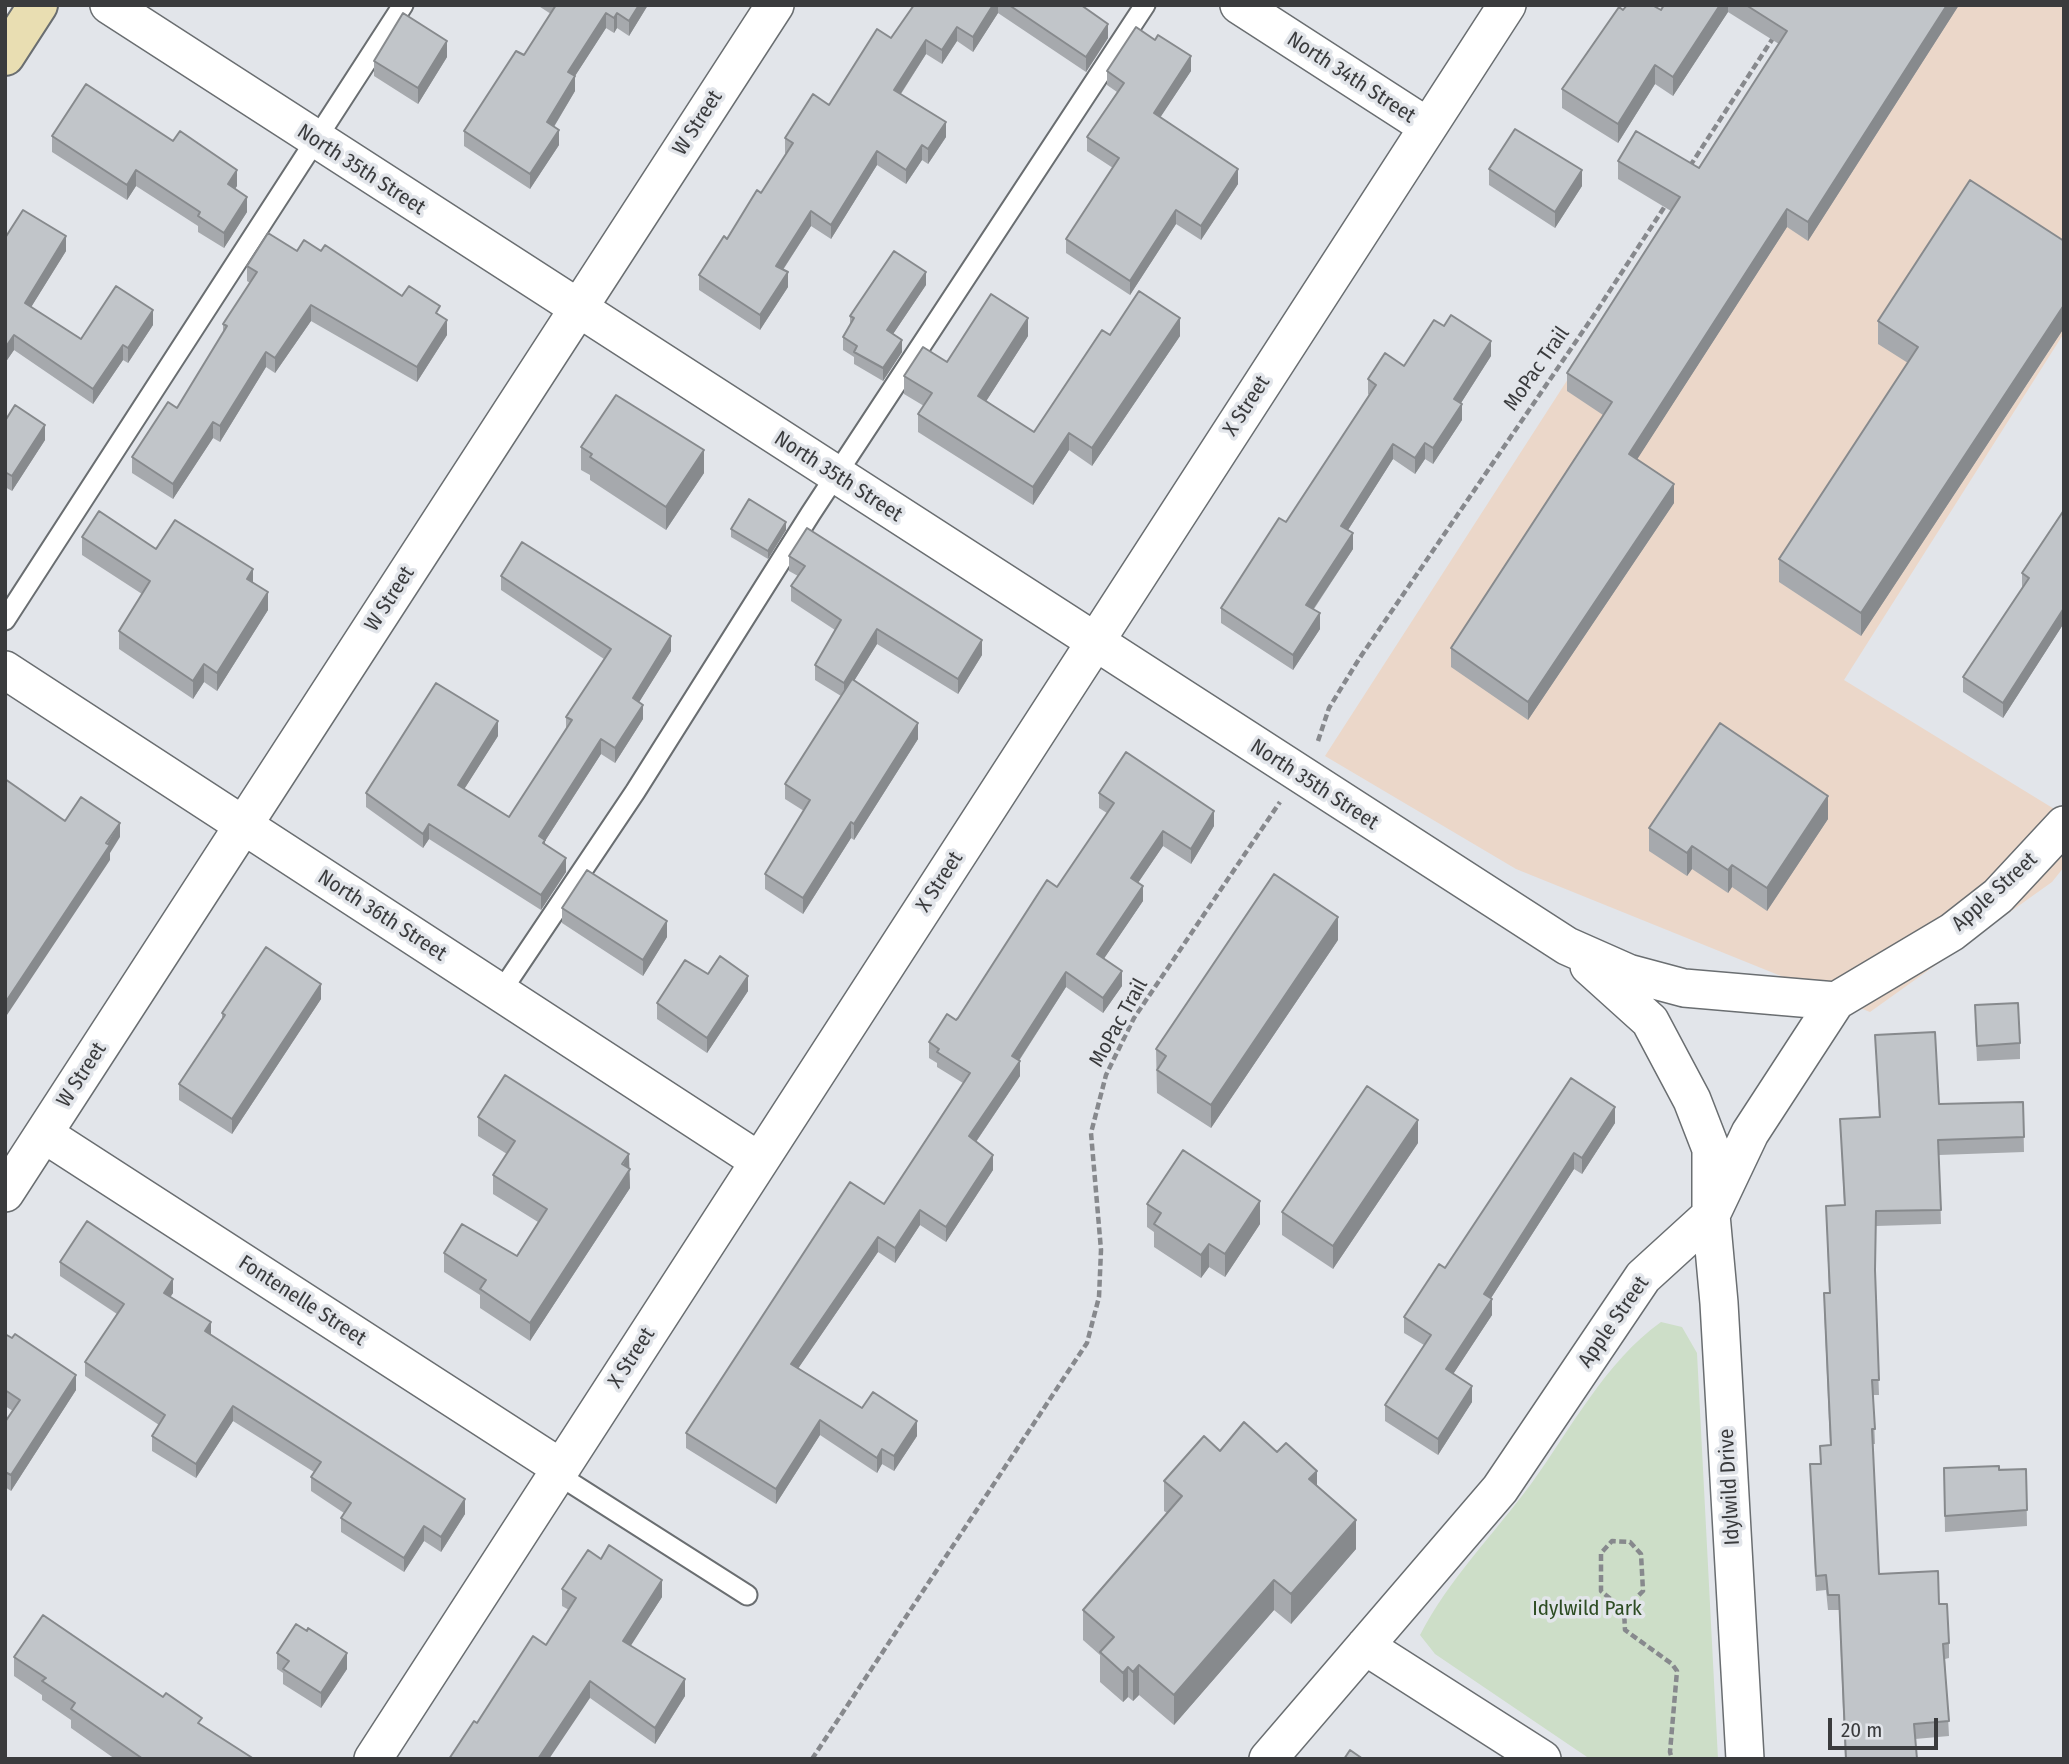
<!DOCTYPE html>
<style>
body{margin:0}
#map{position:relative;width:2069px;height:1764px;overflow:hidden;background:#e2e5ea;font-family:"Fira Sans Condensed",sans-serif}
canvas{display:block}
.frame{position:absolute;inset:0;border:7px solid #3a3b3d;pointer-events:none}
.scale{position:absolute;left:1828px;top:1718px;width:110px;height:32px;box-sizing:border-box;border:4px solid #3a3b3d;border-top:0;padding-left:9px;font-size:21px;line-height:24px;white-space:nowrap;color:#3a3b3d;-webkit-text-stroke:5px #e2e5ea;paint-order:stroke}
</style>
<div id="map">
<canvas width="2069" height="1764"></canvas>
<div class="frame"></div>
<div class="scale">20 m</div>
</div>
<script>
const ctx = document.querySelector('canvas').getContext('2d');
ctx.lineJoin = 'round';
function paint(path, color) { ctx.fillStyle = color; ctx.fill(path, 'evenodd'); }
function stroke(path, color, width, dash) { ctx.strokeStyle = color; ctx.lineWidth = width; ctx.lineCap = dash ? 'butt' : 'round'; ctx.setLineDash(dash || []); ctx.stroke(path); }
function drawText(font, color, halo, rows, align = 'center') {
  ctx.font = font + ' "Fira Sans Condensed",sans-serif'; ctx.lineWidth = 7; ctx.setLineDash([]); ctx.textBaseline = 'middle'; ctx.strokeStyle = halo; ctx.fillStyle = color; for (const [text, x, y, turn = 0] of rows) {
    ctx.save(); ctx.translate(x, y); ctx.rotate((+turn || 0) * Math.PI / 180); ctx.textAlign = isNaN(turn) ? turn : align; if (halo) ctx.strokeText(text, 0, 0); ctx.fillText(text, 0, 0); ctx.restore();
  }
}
const industrial = new Path2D(`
 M1809,5H2064V333L1844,680L2064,815V867L2052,882L1870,1012L1516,869L1325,756Z`);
const green = new Path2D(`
 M1661,1322L1682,1327L1697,1353L1718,1759H1590L1435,1654L1420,1635C1449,1579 1494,1534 1531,1484C1571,1429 1605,1362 1661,1322Z`);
const path = new Path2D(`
 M1690,166L1775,35
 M1318,741L1329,708L1359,659L1594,315L1667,203
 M1624,1610L1643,1591L1641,1554L1630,1542L1612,1541L1601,1553V1591L1624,1610L1625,1630L1672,1664L1677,1671L1670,1752L1672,1759
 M812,1759L1087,1343L1099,1297L1101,1250L1091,1133L1106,1075L1134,1018L1280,802`);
const service = new Path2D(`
 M5,620L403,5
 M500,993L635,792L811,513L1145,5
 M557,1474L747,1595`);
const minor = new Path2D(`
 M109,5L1567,946L1628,973L1684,988L1836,1001
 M1239,5L1428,127
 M5,670L759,1161
 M1589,966L1650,1021L1692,1100L1711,1149V1215L1719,1303L1745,1759
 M44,1134L561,1468
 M5,1193L775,5
 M1365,1646L1542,1759
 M373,1759L1507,5
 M1268,1759L1500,1489L1643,1277L1711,1215L1750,1133L1836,1001L1952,932L1998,896L2064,825`);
const secondary = new Path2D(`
 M5,56L38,5`);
const wall = new Path2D(`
 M537,5H648L629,36L617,28L614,33L606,28L575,76V91L554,127L559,145L530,189L464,146V131L524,55L551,14Z
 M914,5H1081L1108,38L1086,72L998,13L973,52L957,41L942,64L926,54L901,94L946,137L928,164L922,160L906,184L877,165L831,239L811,226L783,270L788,287L760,330L699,290V275L761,193L787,154L785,153V138L829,105L891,38Z
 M1664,5H1959L1808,241L1787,227L1637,459L1674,503L1528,720L1451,667V648L1603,415L1567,391V373L1671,211L1618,179V161L1699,168L1779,44L1728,12L1673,96L1655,84L1618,143L1562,108V89L1623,10H1661Z
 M447,57L418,104L374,76V61Z
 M1107,71H1191L1160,117L1238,184L1201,240L1176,224L1130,295L1066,253V239L1113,168L1087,151V137L1117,92L1107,85Z
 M52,136L237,186L235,188L247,212L224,248L198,232V226L136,186L127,200L52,152Z
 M1489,169L1582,186L1555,228L1489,185Z
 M5,238L66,251L31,307L81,339L153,325L128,363L123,360L93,404L14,350L5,363Z
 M2064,241V328L1861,636L1779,582V559L1908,363L1878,344V321Z
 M297,251H321L402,296L440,316L447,335L417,382L311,321L275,373L266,367L220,442L213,438L173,499L132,473V457L177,408L223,332V324L250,283L247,281V266Z
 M926,285L893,334L902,352L883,381L854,364V357L843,350V337L850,325V316Z
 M1110,335L1180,336L1092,466L1069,450L1033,505L918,432V414L924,406L904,394V376L1028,336L986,401L1034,432Z
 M1491,356L1461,403L1462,420L1433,464L1425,459L1415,474L1393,459L1348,530L1353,549L1314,609L1320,629L1293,670L1221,623V608L1286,522L1369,395L1368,394V379Z
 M5,421L45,440L12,491L5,487Z
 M581,447L704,473L666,530L590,480V475L581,470Z
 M2064,510V623L2003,718L1963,692V677L2022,588V573Z
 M731,529L786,530L768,559L731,537Z
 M82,537L156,549L253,583L268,610L217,691L204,682L193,699L119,649V631L142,594L82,555Z
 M789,556L982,655L958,694L877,644L854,681L918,739L854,840L851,838L803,914L765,889V874L804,811L785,799V784L841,696L815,680V665L835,630L791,601V586L798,576L789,571Z
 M501,576L671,651L639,702L643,719L615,763L601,754L545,841V844L566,872L541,910L429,839L423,848L366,807V793L498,736L464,789L509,817L566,729V717L604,659L501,590Z
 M1099,793L1214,826L1191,864L1163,846L1138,883L1143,901L1104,958L1122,986L1103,1013L1066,987L1019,1061L1020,1076L976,1142L993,1170L946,1242L920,1225L895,1263L878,1252L798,1368L862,1408L917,1436L894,1471L882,1464L877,1473L820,1435L776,1504L686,1448V1433L884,1204L963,1083L937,1067V1063L929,1058V1042L958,1018L1057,887L1107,813L1099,808Z
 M1828,819L1767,911L1732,887L1728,893L1692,869L1687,876L1649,851V828Z
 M562,908L667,937L643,976L562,923Z
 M1338,940L1211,1128L1157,1093L1156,1049Z
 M708,974L748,991L707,1053L657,1019V1003Z
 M321,999L232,1134L179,1100V1084L222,1019V1013Z
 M1975,1020L2020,1043V1059L1977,1061Z
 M1875,1035L1939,1104L2023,1102L2024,1152L1939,1155L1941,1224L1876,1226L1875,1277L1879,1395H1873L1875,1444H1873L1879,1574L1939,1604L1949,1643V1658L1945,1659L1949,1736L1915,1739L1917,1759H1845L1839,1610H1828L1826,1590L1816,1591L1810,1464H1820V1446L1830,1445L1824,1308V1293H1829L1826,1206L1844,1205L1840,1119L1879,1117Z
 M1571,1078L1615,1123L1582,1174L1574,1169L1491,1298L1492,1315L1453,1374L1472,1402L1438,1455L1385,1421V1405L1424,1345L1404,1333V1317L1445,1268Z
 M478,1117L629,1168L630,1188L530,1341L480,1308V1295L444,1272V1253L517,1256L538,1222L493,1194V1175L507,1154L478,1136Z
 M1418,1143L1333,1269L1282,1235V1212Z
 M1147,1204L1260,1224L1225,1277L1209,1267L1201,1278L1154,1247V1232L1147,1227Z
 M60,1262L173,1293L170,1297L211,1335L465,1514L441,1552L424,1541L404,1572L341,1532V1518L344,1513L311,1491V1477L314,1472L233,1421L196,1478L152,1451V1436L159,1425L85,1376V1362L117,1314L60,1276Z
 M5,1334L76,1390L11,1491L5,1487V1422L13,1411L5,1406Z
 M1220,1451L1317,1486L1356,1549L1291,1624L1274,1610L1174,1725L1139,1695L1133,1701L1128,1697L1123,1702L1100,1682V1655L1083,1640V1610L1167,1513L1164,1511V1481Z
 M1944,1468L2026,1469L2027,1526L1945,1532Z
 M562,1589L662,1597L630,1646L685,1696L655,1744L590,1698L477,1723L546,1645L569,1610L562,1606Z
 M307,1631L347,1669L321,1708L283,1684V1673L277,1669V1653Z
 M14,1657L202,1725L254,1759H115L71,1728V1720L42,1700V1695L14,1676Z`);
const shadedWall = new Path2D(`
 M639,5H648L629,36V21Z
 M993,5H998V13L973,52V37Z
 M1720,5H1728V12L1673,96V77Z
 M1947,5H1959L1808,241V222Z
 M606,13V28L575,76V91L547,138V122L568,72Z
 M617,13V28L614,33V18Z
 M1108,24V38L1086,72V57Z
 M957,27V41L942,64V50Z
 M926,40V54L894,104V90Z
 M447,41V57L418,104V88Z
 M1191,56V71L1154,127V113Z
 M1655,65V84L1618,143V124Z
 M946,122V137L928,164V149Z
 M559,130V145L530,189V174Z
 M922,145V160L906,184V170Z
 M877,151V165L831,239V225Z
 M1238,169V184L1201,240V226Z
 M136,170V186L127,200V185Z
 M237,170V186L228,199V184Z
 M1582,170V186L1555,228V212Z
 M247,197V212L224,248V233Z
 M1787,209V227L1629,472V454Z
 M1176,210V224L1130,295V281Z
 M811,211V226L776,280V266Z
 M66,236V251L25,317V303Z
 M788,272V287L760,330V315Z
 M926,272V285L887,343V330Z
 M311,305V321L275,373V358Z
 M2064,305V328L1861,636V613Z
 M153,310V325L128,363V348Z
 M1028,318V336L978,414V396Z
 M1180,318V336L1092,466V448Z
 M447,320V335L417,382V367Z
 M14,335V350L5,363V348Z
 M902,340V352L883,381V368Z
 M1491,341V356L1454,414V399Z
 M123,345V360L93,404V389Z
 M266,352V367L220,442V426Z
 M1462,404V420L1433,464V448Z
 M213,422V438L173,499V484Z
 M45,425V440L12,491V476Z
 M1069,433V450L1033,505V487Z
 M1425,443V459L1415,474V458Z
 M1393,444V459L1341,541V526Z
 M704,450V473L666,530V507Z
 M1674,484V503L1528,720V702Z
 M786,522V530L768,559V551Z
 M1353,533V549L1306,620V605Z
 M253,569V588L247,579Z
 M268,592V610L217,691V673Z
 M2064,608V623L2003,718V703Z
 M1320,613V629L1293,670V655Z
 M877,629V644L844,697V683Z
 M671,636V651L633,712V698Z
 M982,640V655L958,694V679Z
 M204,664V682L193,699V681Z
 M643,705V719L615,763V748Z
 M498,721V736L458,799V785Z
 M918,723V739L854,840V824Z
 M601,739V754L545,841V855L539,836Z
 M1828,796V819L1767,911V888Z
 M1214,811V826L1191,864V849Z
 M851,822V838L803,914V898Z
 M120,823V837L110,853V860L5,1018V1003Z
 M429,824V839L423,848V834Z
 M1163,831V846L1131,893V878Z
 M1692,846V869L1687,876V853Z
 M566,858V872L541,910V895Z
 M1732,865V887L1728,893V870Z
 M1143,886V901L1097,969V954Z
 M1338,917V940L1211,1128V1105Z
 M667,921V937L643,976V960Z
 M1122,971V986L1103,1013V998Z
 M1066,972V987L1012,1071V1056Z
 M748,976V991L707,1053V1038Z
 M321,984V999L232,1134V1119Z
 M1020,1061V1076L969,1152V1136Z
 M1615,1107V1123L1582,1174V1158Z
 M1418,1120V1143L1333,1269V1246Z
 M1574,1153V1169L1484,1309V1294Z
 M629,1154L630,1188L530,1341V1323Z
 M993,1155V1170L946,1242V1227Z
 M1260,1201V1224L1225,1277V1254Z
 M920,1210V1225L895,1263V1248Z
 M878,1237V1252L791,1379V1364Z
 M1209,1244V1267L1201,1278V1255Z
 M173,1279V1293L164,1307V1293Z
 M1492,1299V1315L1446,1385V1369Z
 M211,1322V1337L205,1331Z
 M76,1375V1390L11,1491V1475Z
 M1472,1386V1402L1438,1455V1439Z
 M233,1406V1421L196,1478V1464Z
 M820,1420V1435L776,1504V1489Z
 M917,1421V1436L894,1471V1456Z
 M882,1449V1464L877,1473V1458Z
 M1317,1471V1501L1309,1479Z
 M465,1499V1514L441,1552V1537Z
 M1356,1520V1549L1291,1624V1594Z
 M424,1526V1541L404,1572V1558Z
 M662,1580V1597L623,1658V1641Z
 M1274,1580V1610L1174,1725V1695Z
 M347,1653V1669L321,1708V1693Z
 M1139,1665V1695L1133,1701V1672Z
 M1128,1667V1697L1123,1702V1673Z
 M685,1679V1696L655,1744V1728Z
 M590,1681V1698L549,1759H538Z`);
const building = new Path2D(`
 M556,5H639L629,21L617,13L614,18L606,13L568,72L575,76L547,122L559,130L530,174L464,131L516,51L524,55Z
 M914,5H993L973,37L957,27L942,50L926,40L894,90L946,122L928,149L922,145L906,170L877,151L831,225L811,211L776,266L788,272L760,315L699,275L724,236L727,239L757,190L761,193L793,143L785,138L813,94L829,105L877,29L891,38Z
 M1009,5H1081L1108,24L1086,57Z
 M1627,5H1652L1661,10L1664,5H1720L1673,77L1655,65L1618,124L1562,89L1619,7L1623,10Z
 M1746,5H1947L1808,222L1787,209L1629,454L1674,484L1528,702L1451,648L1612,402L1567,373L1680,197L1618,161L1636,131L1699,168L1787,31Z
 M403,13L447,41L418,88L374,61Z
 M1136,27L1155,40L1158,35L1191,56L1154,113L1238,169L1201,226L1176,210L1130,281L1066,239L1119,158L1087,137L1124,83L1107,71Z
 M86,84L173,141L180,131L237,170L228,184L247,197L224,233L198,216L200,212L136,170L127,185L52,136Z
 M1515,129L1582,170L1555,212L1489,169Z
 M1970,180L2064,241V305L1861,613L1779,559L1918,347L1878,321Z
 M23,210L66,236L25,303L81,339L116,286L153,310L128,348L123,345L93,389L14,335L5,348V238Z
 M268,233L297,251L304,240L321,251L325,245L402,296L409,286L440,306L436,313L447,320L417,367L311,305L275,358L266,352L220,426L213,422L173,484L132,457L168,402L177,408L227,326L223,324L257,272L247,266Z
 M894,251L926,272L887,330L902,340L883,368L854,352L857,346L843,337L854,318L850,316Z
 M1139,291L1180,318L1092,448L1069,433L1033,487L918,414L932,393L904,376L923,347L947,362L991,294L1028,318L978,396L1034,432L1102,330L1110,335Z
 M1451,315L1491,341L1454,399L1462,404L1433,448L1425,443L1415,458L1393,444L1341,526L1353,533L1306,605L1320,613L1293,655L1221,608L1279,518L1286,522L1376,385L1368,379L1385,353L1404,366L1434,320L1444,326Z
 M616,395L704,450L666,507L590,457L592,454L581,447Z
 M15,405L45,425L12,476L5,472V421Z
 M749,499L786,522L768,551L731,529Z
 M2064,510V608L2003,703L1963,677L2029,578L2022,573Z
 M99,511L156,549L175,520L253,569L247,579L268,592L217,673L204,664L193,681L119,631L150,581L82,537Z
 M807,528L982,640L958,679L877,629L844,683L815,665L841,620L791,586L805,566L789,556Z
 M522,542L671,636L633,698L643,705L615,748L601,739L539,836L545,840L543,843L566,858L541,895L429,824L423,834L366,793L436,683L498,721L458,785L509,817L572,720L566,717L611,649L501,576Z
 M852,679L918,723L854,824L851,822L803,898L765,874L810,800L785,784Z
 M1720,723L1828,796L1767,888L1732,865L1728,870L1692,846L1687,853L1649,828Z
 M1126,752L1214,811L1191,849L1163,831L1131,878L1143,886L1097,954L1122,971L1103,998L1066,972L1012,1056L1020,1061L969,1136L993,1155L946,1227L920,1210L895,1248L878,1237L791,1364L862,1408L873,1392L917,1421L894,1456L882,1449L877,1458L820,1420L776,1489L686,1433L850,1182L884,1204L970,1073L937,1052L939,1049L929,1042L947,1014L956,1020L958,1018L1047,880L1057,887L1114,803L1099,793Z
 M5,779L65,821L81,797L120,823L106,843L110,845L5,1003Z
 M587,870L667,921L643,960L562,908Z
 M1274,874L1338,917L1211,1105L1157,1070L1166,1056L1156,1049Z
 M266,947L321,984L232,1119L179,1084L225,1015L222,1013Z
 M720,956L748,976L707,1038L657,1003L685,960L708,974Z
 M2018,1003L2020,1043L1977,1046L1975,1005Z
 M1935,1032L1939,1104L2023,1102L2024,1137L1938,1140L1941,1210L1876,1211L1875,1270L1879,1380H1872L1875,1429H1872L1879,1574L1938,1571L1939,1604H1947L1949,1643L1943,1644L1949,1721L1914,1724L1917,1759H1846L1839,1595H1828L1826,1575L1816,1576L1810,1464H1821L1820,1446L1831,1445L1824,1293H1830L1826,1206L1845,1205L1840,1119L1880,1117L1875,1035Z
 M505,1075L629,1154L622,1164L630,1169L530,1323L480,1289L486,1280L444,1253L462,1224L517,1256L547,1209L493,1175L515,1141L478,1117Z
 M1571,1078L1615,1107L1582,1158L1574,1153L1484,1294L1492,1299L1446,1369L1472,1386L1438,1439L1385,1405L1431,1335L1404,1317L1439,1264L1445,1268Z
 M1367,1086L1418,1120L1333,1246L1282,1212Z
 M1183,1150L1260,1201L1225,1254L1209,1244L1201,1255L1154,1224L1161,1213L1147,1204Z
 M87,1221L173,1279L164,1293L211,1322L205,1331L465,1499L441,1537L424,1526L404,1558L341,1518L351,1503L311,1477L321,1462L233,1406L196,1464L152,1436L165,1415L85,1362L124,1304L60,1262Z
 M5,1334L12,1338L15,1334L76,1375L11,1475L5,1472V1422L20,1400L5,1390Z
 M1244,1422L1277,1452L1286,1443L1317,1471L1309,1479L1356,1520L1291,1594L1274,1580L1174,1695L1139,1665L1133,1672L1128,1667L1123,1673L1100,1652L1114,1637L1083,1610L1182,1496L1164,1481L1204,1436L1220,1451Z
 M1999,1466V1470L2026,1469L2027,1510L1945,1516L1944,1468Z
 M609,1545L662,1580L623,1641L685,1679L655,1728L590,1681L538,1759H449L474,1721L477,1723L533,1636L546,1645L576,1598L562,1589L588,1550L601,1559Z
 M43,1615L163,1697L166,1693L202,1718L198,1723L254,1759H143L71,1709L75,1703L42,1681L46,1678L14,1657Z
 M296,1624L307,1631L308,1628L347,1653L321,1693L283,1669L289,1661L277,1653Z
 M1350,1750L1363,1759H1344Z`);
const streetNames = [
 ["North 34th Street",1351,78,33],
 ["W Street",698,123,-57],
 ["North 35th Street",361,170,33],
 ["MoPac Trail",1537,369,-55],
 ["X Street",1247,406,-57],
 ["North 35th Street",838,477,33],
 ["W Street",390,599,-57],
 ["North 35th Street",1314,785,33],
 ["X Street",940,882,-57],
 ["Apple Street",1995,892,-42],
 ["North 36th Street",382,916,33],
 ["MoPac Trail",1119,1023,-61],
 ["W Street",82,1075,-57],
 ["Fontenelle Street",302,1301,33],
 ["Apple Street",1614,1322,-55],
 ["X Street",632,1358,-57],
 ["Idylwild Drive",1730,1487,-93]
];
const parkNames = [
 ["Idylwild Park",1587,1609]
];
paint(industrial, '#ebd7c9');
paint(green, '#cddec8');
stroke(service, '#6a6e71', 23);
stroke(minor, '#6a6e71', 40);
stroke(secondary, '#6a6e71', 42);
stroke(path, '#87898d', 4.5, [7, 3.5]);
stroke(service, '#fff', 19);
stroke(minor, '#fff', 37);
stroke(secondary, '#e9deb2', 38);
paint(wall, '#a6a9ad');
paint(shadedWall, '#878a8d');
paint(building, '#c1c5c9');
stroke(building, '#878a8d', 2);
drawText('21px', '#3a3b3d', '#e2e5ea', streetNames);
drawText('21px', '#2d4c23', '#e2e5ea', parkNames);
</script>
